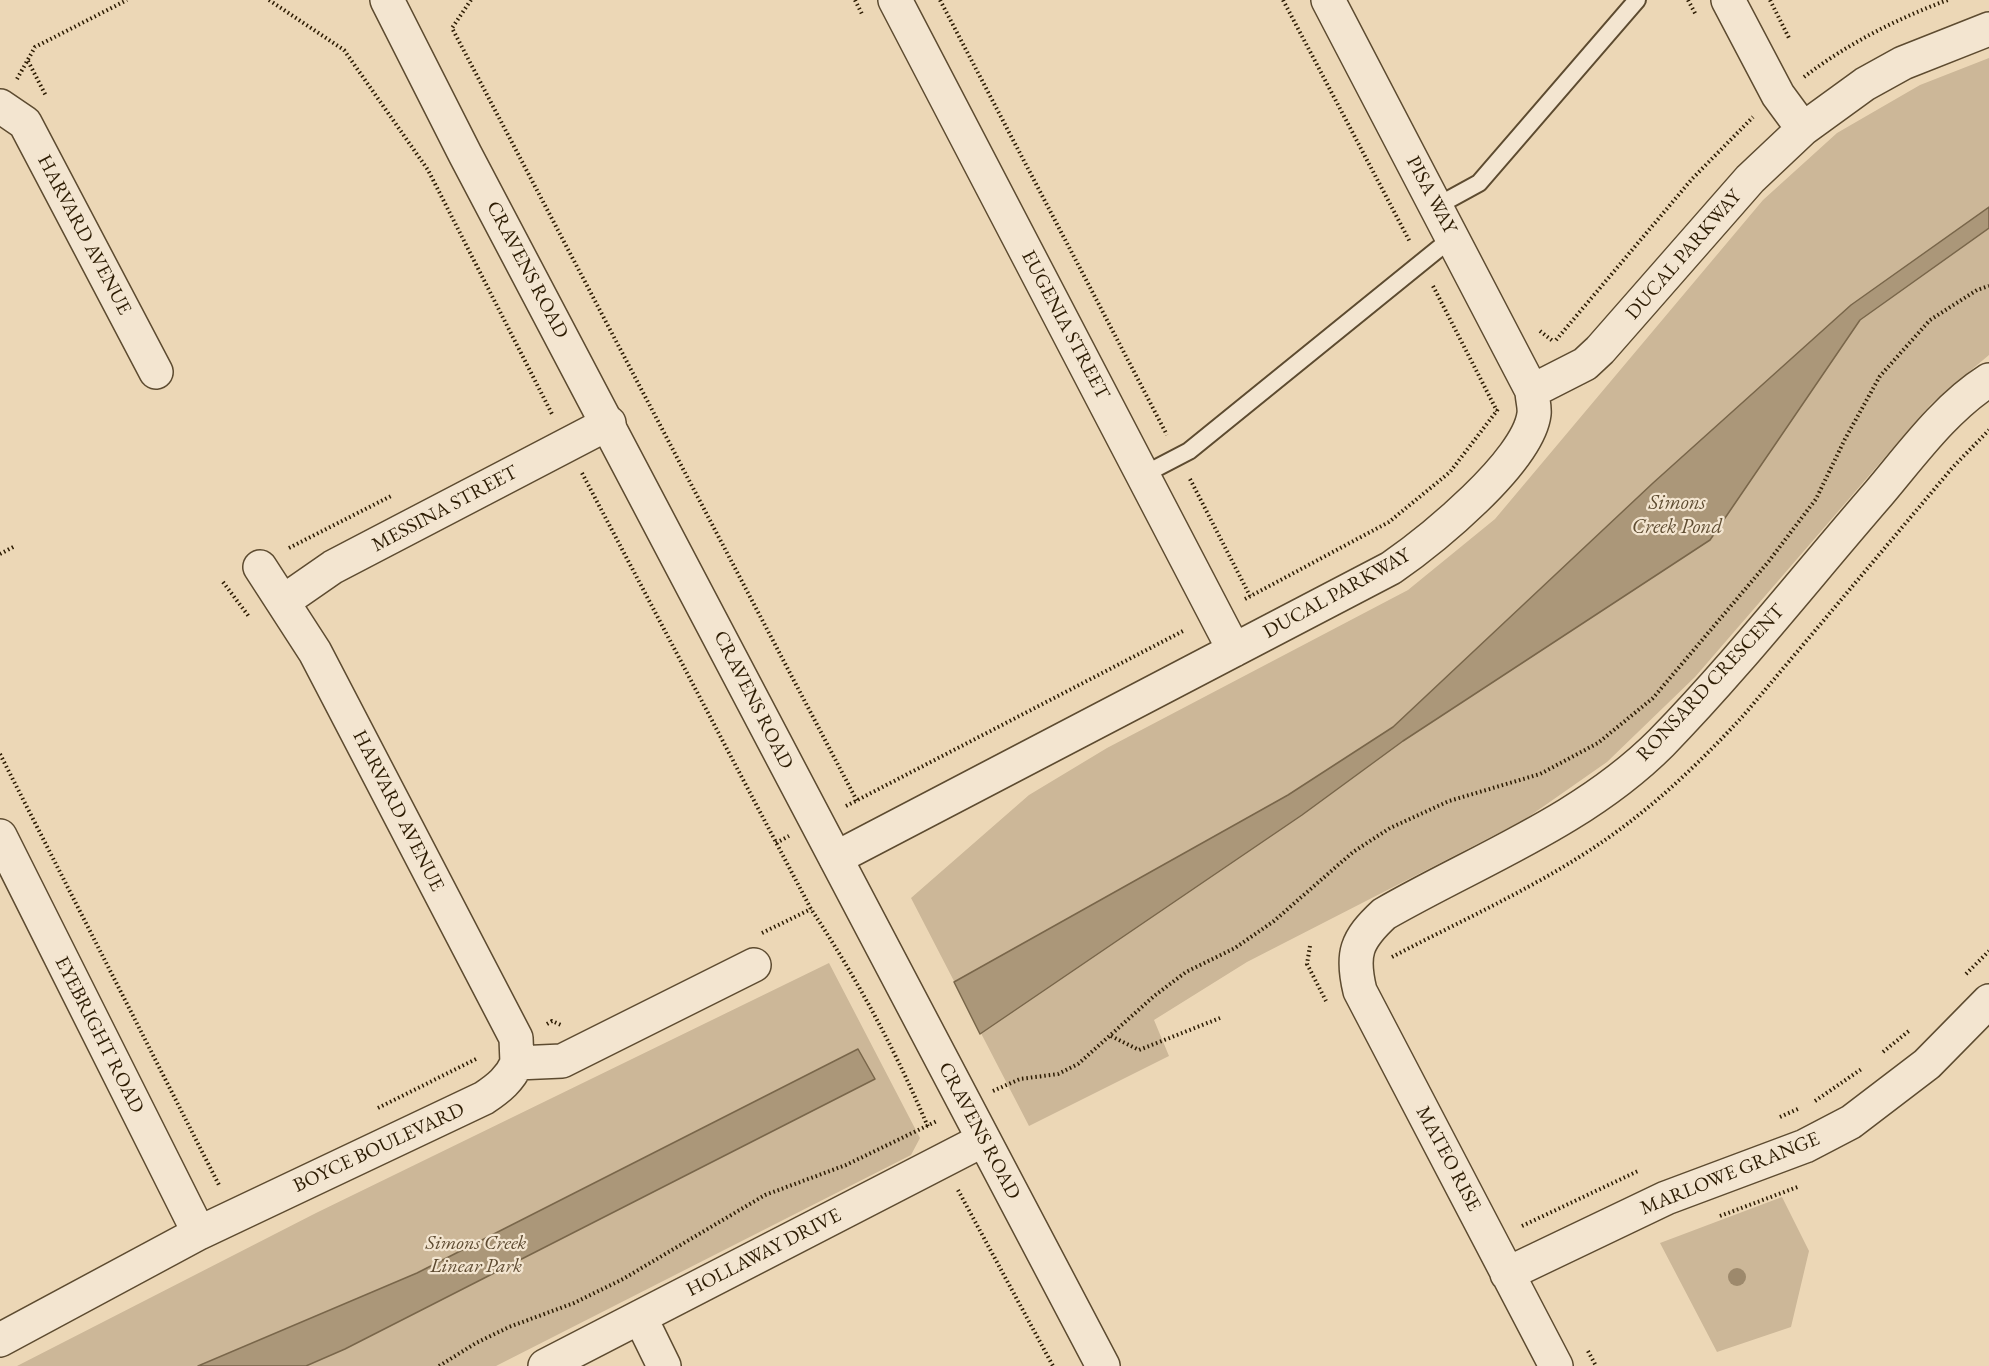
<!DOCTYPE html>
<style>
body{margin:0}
canvas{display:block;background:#ecd7b6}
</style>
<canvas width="1989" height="1366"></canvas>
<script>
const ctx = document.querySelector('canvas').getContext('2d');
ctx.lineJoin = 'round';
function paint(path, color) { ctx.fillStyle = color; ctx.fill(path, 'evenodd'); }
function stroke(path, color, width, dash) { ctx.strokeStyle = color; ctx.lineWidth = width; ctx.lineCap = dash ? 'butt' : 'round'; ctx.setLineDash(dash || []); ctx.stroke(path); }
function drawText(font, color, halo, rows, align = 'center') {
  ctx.font = font + ' "EB Garamond",serif'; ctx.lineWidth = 4.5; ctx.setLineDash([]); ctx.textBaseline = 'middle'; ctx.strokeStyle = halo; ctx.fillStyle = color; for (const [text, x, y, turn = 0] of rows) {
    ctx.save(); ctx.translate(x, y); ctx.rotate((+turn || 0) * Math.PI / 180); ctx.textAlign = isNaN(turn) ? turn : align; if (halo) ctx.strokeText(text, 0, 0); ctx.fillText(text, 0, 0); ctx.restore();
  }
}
const green = new Path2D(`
 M1989,58V355L1931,404L1695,677L1607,762L1524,820L1247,962L1154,1020L1169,1056L1029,1126L911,898L1029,795L1107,748L1408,590L1495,519L1763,200L1837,133L1920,85Z
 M829,963L920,1138L911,1155L496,1366H17L316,1213Z
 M1782,1197L1809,1251L1791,1327L1717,1352L1660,1243Z`);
const water = new Path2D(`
 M1989,207V228L1860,320L1710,540L1403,741L1302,815L980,1034L954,982L1288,795L1393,727L1653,483L1851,305Z
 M858,1049L875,1079L345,1349L306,1366H198L417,1273Z`);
const path = new Path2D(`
 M269,0L344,50L428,170L553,416
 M471,0L452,28L857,801
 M855,0L863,16
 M940,0L1167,435
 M1283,0L1410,242
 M1688,0L1696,15
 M1770,0L1790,40
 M28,61L46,96
 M1804,77C1847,44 1898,18 1948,0
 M17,79L35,47L127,0
 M1433,286L1497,411
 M1540,331L1554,342
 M1556,340L1692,179L1753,117
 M582,473L811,909C856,977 896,1051 928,1127
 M1190,479L1250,596
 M289,548L393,495
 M0,554L15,546
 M223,582L250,618
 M1245,599L1389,522L1450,472L1499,408
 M0,754L220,1187
 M846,806L1185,630
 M776,843L789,836
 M762,933L811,909
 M1310,946L1307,964L1326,1001
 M1392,957C1468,917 1550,881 1619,830C1664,797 1705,757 1743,716L1953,467L1989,430
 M1966,974L1989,951
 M547,1024L552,1021L561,1025
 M1111,1036L1139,1050L1220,1018
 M1883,1052L1910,1030
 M993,1091L1020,1079L1058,1074L1078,1064L1154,996L1186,972L1235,948L1274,921L1353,852L1390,828L1449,801L1540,774L1598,743L1653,698L1769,561L1816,499L1845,439L1880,376L1930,320L1977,290L1989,286
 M1815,1101L1863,1068
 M378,1108L478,1058
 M1780,1117L1800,1108
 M958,1190L1053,1366
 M1720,1216L1800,1186
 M1522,1226L1638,1171
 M1588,1351L1596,1366
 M439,1366L476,1343L509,1327L574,1303L623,1279L765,1195L846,1165L937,1121`);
const service = new Path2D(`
 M1437,206L1479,183L1637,0
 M1143,475L1189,451L1453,237`);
const minor = new Path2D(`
 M895,0L1234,650
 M1328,0L1532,391
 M1728,0L1778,95L1803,129
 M0,106L25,123L156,372
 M260,567L315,652L516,1038L517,1063
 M284,601L333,567L609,423
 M0,836L199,1233
 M836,858L1391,568C1430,541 1528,462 1534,414C1535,407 1532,398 1532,391L1585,364L1600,350L1750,179L1803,129L1865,84L1903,63L1989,29
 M1507,1274L1666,1198L1805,1146L1851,1122L1927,1064L1989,1001
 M640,1317L664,1366
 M0,1340L199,1233L484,1098C499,1088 510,1079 517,1063L562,1061L754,965
 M545,1366L983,1140
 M1556,1366L1360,991C1351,954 1356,940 1384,914C1478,860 1583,821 1661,743C1738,664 1806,577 1879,493C1912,454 1945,408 1989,380`);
const tertiary = new Path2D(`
 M387,0L465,154L1103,1366`);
const trees = [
 [1737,1277]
];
const streetNames = [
 ["PISA WAY",1431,195,62],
 ["HARVARD AVENUE",84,235,62],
 ["DUCAL PARKWAY",1684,255,-49],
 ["CRAVENS ROAD",527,270,62],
 ["EUGENIA STREET",1065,325,62],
 ["MESSINA STREET",445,509,-28],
 ["DUCAL PARKWAY",1337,594,-29],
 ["RONSARD CRESCENT",1711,683,-47],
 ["CRAVENS ROAD",753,700,63],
 ["HARVARD AVENUE",398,811,63],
 ["EYEBRIGHT ROAD",99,1035,63],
 ["CRAVENS ROAD",979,1131,62],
 ["BOYCE BOULEVARD",379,1148,-25],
 ["MATEO RISE",1448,1159,62],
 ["MARLOWE GRANGE",1730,1174,-22],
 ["HOLLAWAY DRIVE",764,1253,-27]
];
const parkNames = [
 ["Simons Creek",476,1244],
 ["Linear Park",476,1267]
];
const waterNames = [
 ["Simons",1677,503],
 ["Creek Pond",1677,527]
];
paint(green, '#ccb798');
paint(water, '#ab9779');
stroke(water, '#79664a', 1.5);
stroke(service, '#5d4b30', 20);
stroke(minor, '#5d4b30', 36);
stroke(tertiary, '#5d4b30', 36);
stroke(path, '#2d1c03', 4, [1.5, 3]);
stroke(service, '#f3e5d0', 16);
stroke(minor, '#f3e5d0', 33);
stroke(tertiary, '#f3e5d0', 33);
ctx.fillStyle = '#9d896c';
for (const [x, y] of trees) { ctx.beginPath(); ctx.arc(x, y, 9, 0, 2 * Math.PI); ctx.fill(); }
drawText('20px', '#2d1c03', '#f3e5d0', streetNames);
drawText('italic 20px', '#5d4a30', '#f3e5d0', parkNames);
drawText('italic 21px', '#5f4d32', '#f3e5d0', waterNames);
</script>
